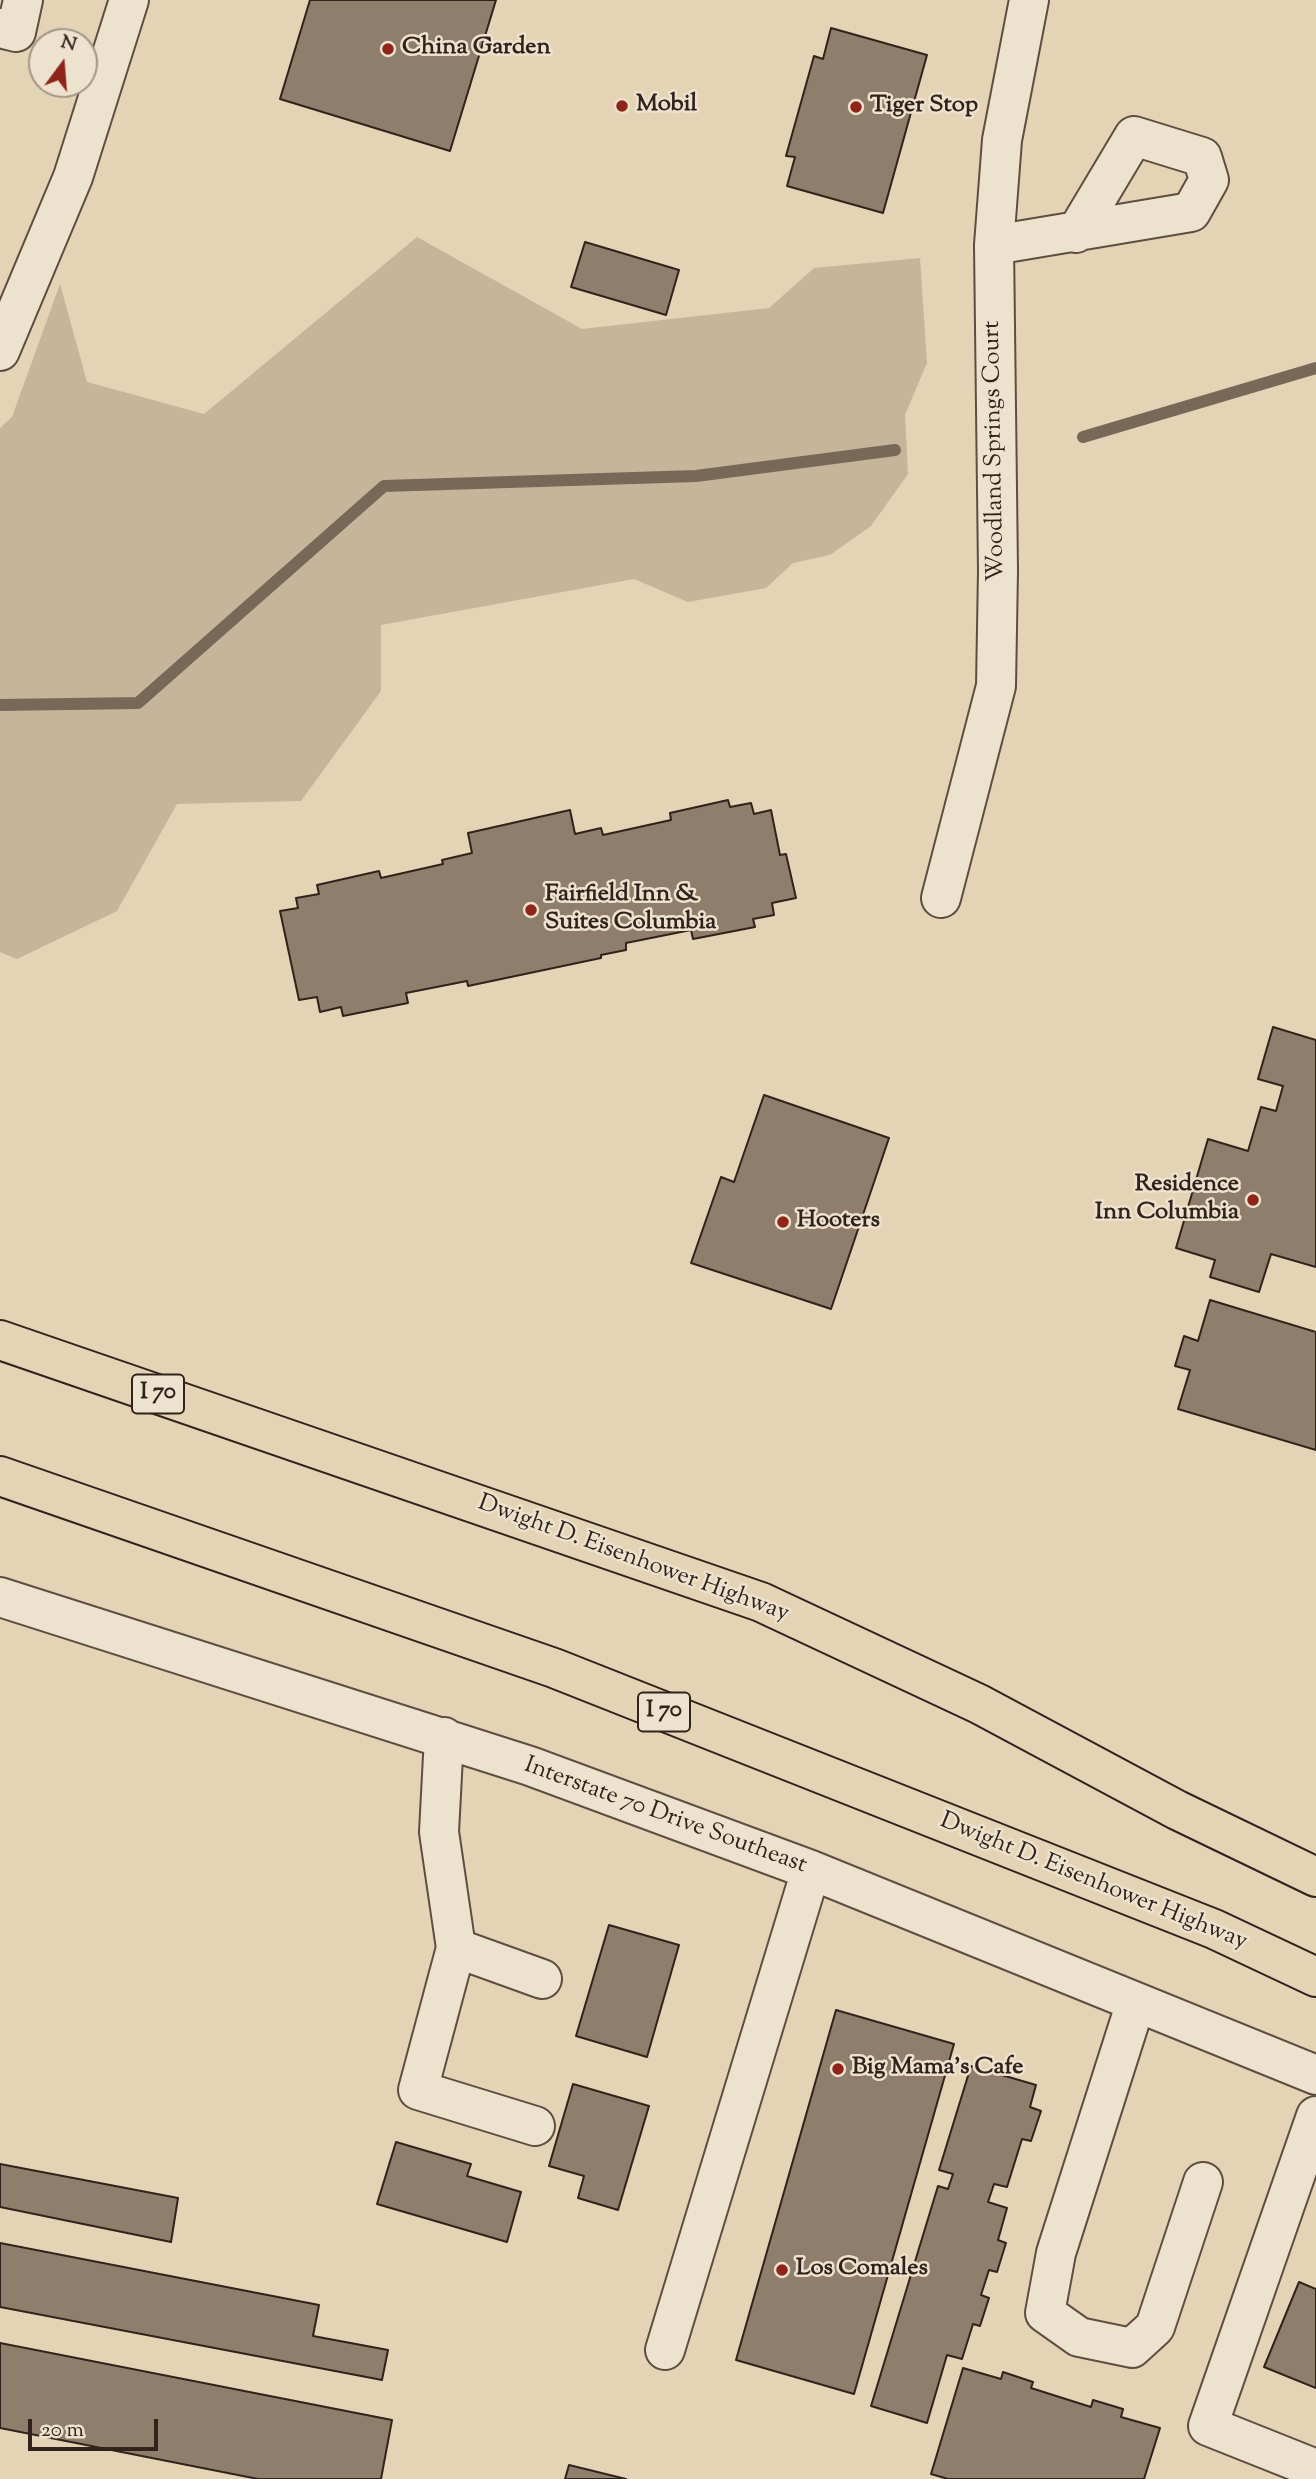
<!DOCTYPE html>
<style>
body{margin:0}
#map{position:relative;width:1316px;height:2479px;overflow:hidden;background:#e4d3b4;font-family:"Sorts Mill Goudy",serif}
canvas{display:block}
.north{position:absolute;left:28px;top:28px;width:70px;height:70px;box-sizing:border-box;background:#ede2ce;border:2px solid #a29587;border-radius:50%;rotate:16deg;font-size:19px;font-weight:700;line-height:28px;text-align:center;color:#31221c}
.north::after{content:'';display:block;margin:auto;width:24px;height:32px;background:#8f2418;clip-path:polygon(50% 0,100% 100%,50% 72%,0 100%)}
.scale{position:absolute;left:28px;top:2419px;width:130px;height:32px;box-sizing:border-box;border:4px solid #31221c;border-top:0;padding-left:9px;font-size:21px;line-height:24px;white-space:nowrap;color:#31221c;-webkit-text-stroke:5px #ede2ce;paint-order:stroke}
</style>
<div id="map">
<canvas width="1316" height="2479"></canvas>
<div class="north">N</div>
<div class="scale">20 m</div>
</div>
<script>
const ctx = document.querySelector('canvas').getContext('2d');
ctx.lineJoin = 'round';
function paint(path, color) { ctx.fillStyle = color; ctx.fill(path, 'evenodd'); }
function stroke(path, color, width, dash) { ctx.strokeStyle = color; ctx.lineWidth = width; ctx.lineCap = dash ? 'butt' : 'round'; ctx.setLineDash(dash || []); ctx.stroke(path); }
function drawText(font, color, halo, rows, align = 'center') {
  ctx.font = font + ' "Sorts Mill Goudy",serif'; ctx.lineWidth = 5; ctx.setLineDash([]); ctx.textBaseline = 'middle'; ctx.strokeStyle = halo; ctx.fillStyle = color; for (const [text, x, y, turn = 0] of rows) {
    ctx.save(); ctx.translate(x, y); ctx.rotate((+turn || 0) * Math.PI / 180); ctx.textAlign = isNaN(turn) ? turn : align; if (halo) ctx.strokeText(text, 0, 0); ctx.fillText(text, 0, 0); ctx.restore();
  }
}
const green = new Path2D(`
 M417,237L582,329L769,308L814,268L920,258L927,363L905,415L908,474L871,526L830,555L793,563L766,588L688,602L634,579L381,625V691L301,801L177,804L117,911L17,959L0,952V428L12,417L60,284L87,382L204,414Z`);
const stream = new Path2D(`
 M1083,437L1316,368
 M0,705L138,703L384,486L696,476L895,450`);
const building = new Path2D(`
 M310,0H496L450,151L280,99Z
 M831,28L927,55L883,213L787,186L795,157L786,156L814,56L823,59Z
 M585,242L679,270L666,315L571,287Z
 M728,800L730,807L751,803L754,814L771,810L780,855L786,854L796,898L772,903L774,915L753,919L755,927L693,939L691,930L626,943V950L601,955V958L468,986L467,981L406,993L408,1003L343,1016L341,1007L320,1012L317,997L299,1000L280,911L298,908L296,898L319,894L317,885L379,871L381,878L443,864L442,860L472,853L468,833L570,810L575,834L601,828L603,835L671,820L670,813Z
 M1273,1027L1316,1040V1267L1271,1254L1259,1292L1210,1277L1215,1260L1176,1248L1208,1139L1248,1151L1261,1107L1276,1111L1283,1086L1258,1079Z
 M764,1095L889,1138L831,1309L691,1263L721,1177L734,1182Z
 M1210,1300L1316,1332V1450L1178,1409L1190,1370L1175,1366L1184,1336L1198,1341Z
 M609,1925L679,1945L647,2057L576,2036Z
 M836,2010L954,2044L854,2394L736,2360Z
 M971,2066L1036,2085L1030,2107L1041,2111L1031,2141L1022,2139L1007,2187L994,2184L988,2202L1007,2208L998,2240L1006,2243L997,2272L989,2270L981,2295L989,2298L980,2326L973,2324L962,2359L947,2355L927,2423L871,2406L938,2186L948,2189L953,2174L939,2170Z
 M573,2084L649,2106L618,2210L578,2198L584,2176L549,2166Z
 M396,2142L471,2164L467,2176L521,2192L507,2242L377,2204Z
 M0,2164L178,2198L171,2242L0,2207Z
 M0,2243L319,2305L313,2336L388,2350L382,2380L0,2307Z
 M1299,2282L1316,2289V2388L1264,2367Z
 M0,2343L392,2420L381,2479H258L0,2428Z
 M963,2368L1001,2379L1003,2372L1033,2382L1031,2388L1091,2407L1093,2400L1123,2409L1121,2417L1160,2428L1144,2479H948L931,2474Z
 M569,2465L626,2479H565Z`);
const minor = new Path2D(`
 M0,28L16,32L23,0
 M994,245L1191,212L1209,180L1202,157L1134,136L1076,233
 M0,351L73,177L129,0
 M941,898L996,686L998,571L994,245L1002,140L1029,0
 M0,1597L530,1766L811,1870L1316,2075
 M444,1737L439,1832L456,1948L418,2090L535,2126
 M456,1948L542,1979
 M1136,2002L1056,2253L1045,2313L1079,2337L1132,2348L1155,2327L1203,2182
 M1316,2116L1208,2426L1316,2469
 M665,2350L811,1870`);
const highway = new Path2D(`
 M0,1340L761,1602L979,1704L1177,1810L1316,1877
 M0,1476L554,1668L1214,1929L1316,1977`);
const markers = [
 [388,49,7,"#8f2418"],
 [622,106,7,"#8f2418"],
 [856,107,7,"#8f2418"],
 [531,910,7,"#8f2418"],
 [1253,1200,7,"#8f2418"],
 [783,1222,7,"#8f2418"],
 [838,2069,7,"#8f2418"],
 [782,2270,7,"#8f2418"]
];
const shields = [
 [158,1394,52],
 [664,1712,52]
];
const shieldNames = [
 ["I 70",158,1394],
 ["I 70",664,1712]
];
const poiNames = [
 ["China Garden",402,49],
 ["Mobil",636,106],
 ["Tiger Stop",870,107],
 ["Fairfield Inn &",545,896],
 ["Suites Columbia",545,924],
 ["Residence",1239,1186,"right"],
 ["Inn Columbia",1239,1214,"right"],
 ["Hooters",797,1222],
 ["Big Mama's Cafe",852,2069],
 ["Los Comales",796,2270]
];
const streetNames = [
 ["Woodland Springs Court",996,451,-91],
 ["Dwight D. Eisenhower Highway",633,1560,20],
 ["Interstate 70 Drive Southeast",665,1817,20],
 ["Dwight D. Eisenhower Highway",1093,1883,22]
];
paint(green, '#c6b59a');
stroke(stream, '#786858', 12);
paint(building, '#8e7e6b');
stroke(building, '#31221c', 2);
stroke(minor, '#5e4e42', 42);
stroke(highway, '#31221c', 42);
stroke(minor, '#ede2ce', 38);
stroke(highway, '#e4d3b4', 38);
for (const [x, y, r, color] of markers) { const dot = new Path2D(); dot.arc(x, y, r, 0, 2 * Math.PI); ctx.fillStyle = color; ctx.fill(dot); stroke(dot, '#ede2ce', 2.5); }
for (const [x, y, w] of shields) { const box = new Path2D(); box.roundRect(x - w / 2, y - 19.5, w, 39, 5); ctx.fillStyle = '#ede2ce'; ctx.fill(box); stroke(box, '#31221c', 2); }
drawText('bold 23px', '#31221c', null, shieldNames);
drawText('bold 24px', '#31221c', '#ede2ce', poiNames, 'left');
drawText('24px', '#31221c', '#ede2ce', streetNames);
</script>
